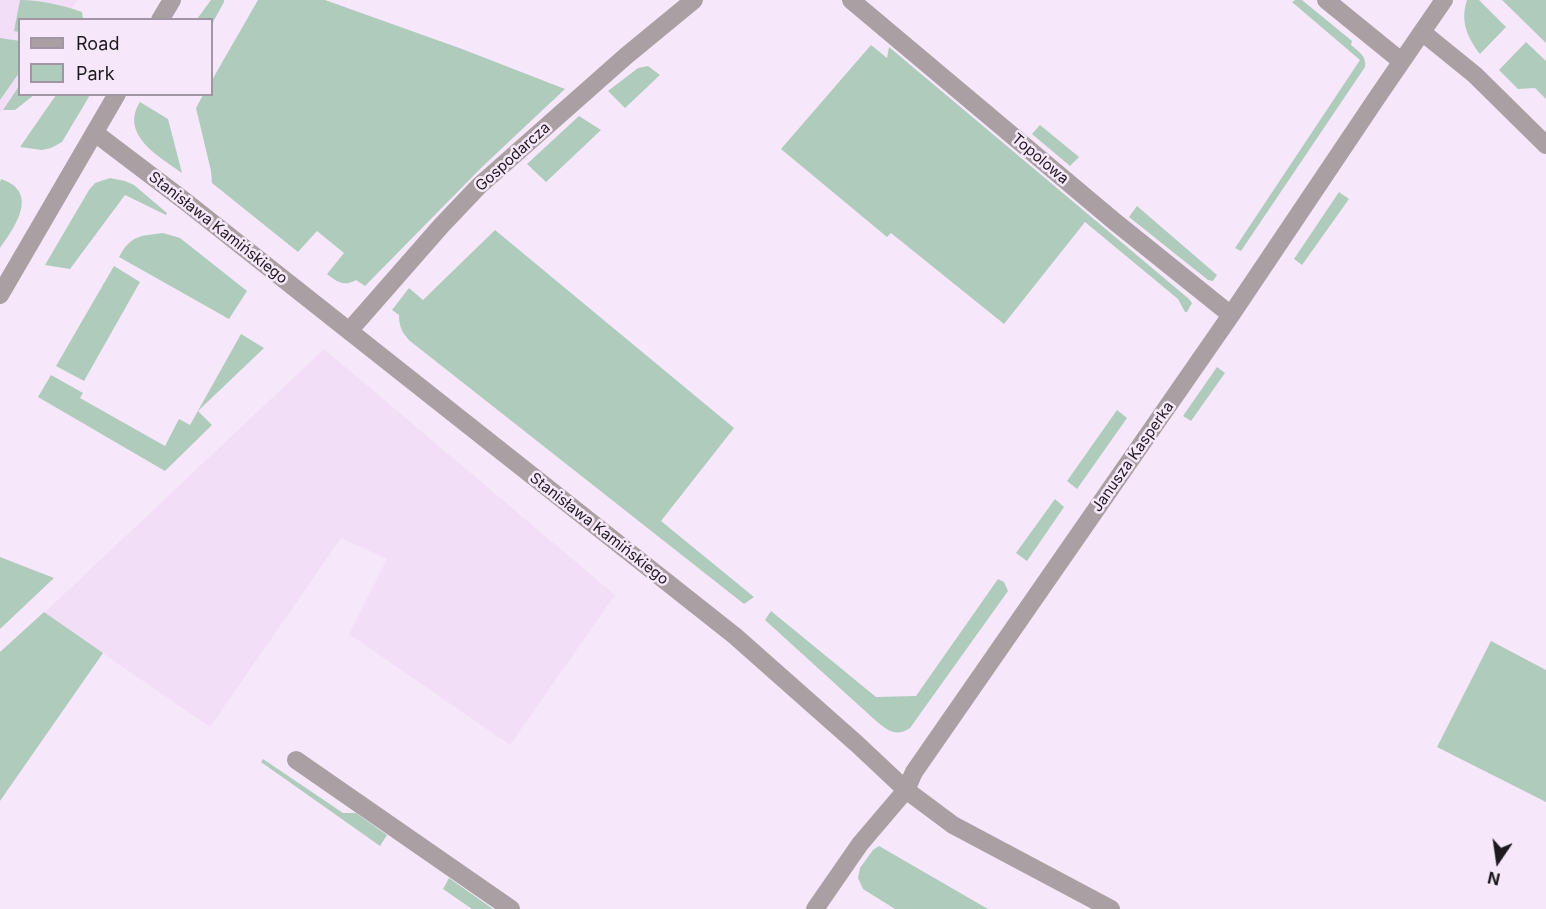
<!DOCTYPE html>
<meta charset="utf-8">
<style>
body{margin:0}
#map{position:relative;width:1546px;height:909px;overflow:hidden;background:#f6e8fa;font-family:Inter,sans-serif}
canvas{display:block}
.legend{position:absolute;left:18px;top:18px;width:195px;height:78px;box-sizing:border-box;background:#f6e8fa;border:2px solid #a096a3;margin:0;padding:8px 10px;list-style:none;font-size:18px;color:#1f1a20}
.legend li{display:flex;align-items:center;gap:12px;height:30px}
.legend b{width:30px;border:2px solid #a096a3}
.north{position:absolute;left:1468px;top:831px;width:60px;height:60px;-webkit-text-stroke:4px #f6e8fa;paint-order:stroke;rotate:193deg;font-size:16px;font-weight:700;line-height:24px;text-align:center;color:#1f1a20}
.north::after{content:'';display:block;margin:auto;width:21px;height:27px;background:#1f1a20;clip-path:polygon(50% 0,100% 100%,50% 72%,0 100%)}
</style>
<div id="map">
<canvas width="1546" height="909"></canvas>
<ul class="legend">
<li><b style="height:8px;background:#aaa0a3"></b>Road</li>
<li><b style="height:16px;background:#afcbbb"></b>Park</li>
</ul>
<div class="north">N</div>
</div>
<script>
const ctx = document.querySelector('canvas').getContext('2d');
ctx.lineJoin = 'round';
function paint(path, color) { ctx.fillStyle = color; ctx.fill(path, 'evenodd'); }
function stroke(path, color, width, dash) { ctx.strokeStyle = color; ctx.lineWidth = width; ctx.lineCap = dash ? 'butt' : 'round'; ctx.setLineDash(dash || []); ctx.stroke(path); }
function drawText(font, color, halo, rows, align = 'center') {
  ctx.font = font + ' Inter,sans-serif'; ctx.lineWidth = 5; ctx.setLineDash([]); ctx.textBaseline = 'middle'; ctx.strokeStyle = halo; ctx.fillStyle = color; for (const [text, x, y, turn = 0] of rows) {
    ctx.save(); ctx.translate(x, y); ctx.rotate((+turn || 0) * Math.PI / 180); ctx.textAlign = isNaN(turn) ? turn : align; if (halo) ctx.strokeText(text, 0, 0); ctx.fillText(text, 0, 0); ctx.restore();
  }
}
const built = new Path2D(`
 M0,0H78L64,19L20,20L19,86L0,114Z
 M324,349L615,595L510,745L349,634L387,559L341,538L210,727L44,613Z`);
const green = new Path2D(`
 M20,0C40,0 63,5 82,12L83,19L20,20L19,32L14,31Z
 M211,0H224V2L212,24V20L197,19Z
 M258,0H325L462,49L565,89L482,167L365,286L356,280C344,287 337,282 327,274L344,253L317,231L298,252L212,183L211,171L196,108L203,95L212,94V80Z
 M1295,0H1302L1352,41L1351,45C1358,51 1367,56 1365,67L1241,251L1235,248L1360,60L1292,2Z
 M1467,0H1479L1506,27L1480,54C1467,37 1460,21 1467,0Z
 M1502,0H1546V43Z
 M0,38L20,41L19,73L0,100Z
 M1526,42L1546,61V99L1535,88L1518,89L1499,70Z
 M871,45L887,58L889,47L1189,299L1192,303L1187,312H1185L1178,299L1085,222L1004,324L891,233L887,237L781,149Z
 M648,66L660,75L625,108L608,91L638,68Z
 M19,86L20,94L34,95L15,110H3Z
 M56,95H90L62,142L51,148L42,150L20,147Z
 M140,102L168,119L182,173C160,157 119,135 140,102Z
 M579,116L601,130L546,182L527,164Z
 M1040,125L1079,157L1070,166L1032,134Z
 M110,178L125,181L134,185L167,213L166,215L125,195L70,269L45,265L89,190L95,183Z
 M1,179C40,192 15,227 0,248V182Z
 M1339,192L1349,199L1302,265L1294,259Z
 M1137,206L1217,275L1213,281L1208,280L1129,217Z
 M495,230L734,428L661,521L754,597L744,604L410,341C402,333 399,326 399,315L392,310L409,288L423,300Z
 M163,233L180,238L247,291L229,319L119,257C131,235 140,236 163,233Z
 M114,266L140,282L84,381L56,366Z
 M241,334L264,348L198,411L212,425L165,471L38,397L51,375L83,393L80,398L165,446L179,419L190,425Z
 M1217,367L1225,373L1191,421L1183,416Z
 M1117,410L1127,418L1077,489L1067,481Z
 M1055,499L1064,507L1027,561L1016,553Z
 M0,557L54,578L0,629Z
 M998,579L1004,582L1008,591L910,728C896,738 887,730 875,720L765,620L771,611L876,697L916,696Z
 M44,612L103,653L0,801V652Z
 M1491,641L1546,670V802L1437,747Z
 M263,759L343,813H356L387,835L380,846L261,762Z
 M879,846L988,909H895L863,889L858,878L860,868L873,850Z
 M449,878L493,909H472L443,889Z`);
const minor = new Path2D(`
 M851,0L1114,221L1231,315
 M1326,0L1401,61
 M160,20L172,0
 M1422,32L1475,75L1546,145
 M95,133L186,202L735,636L857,744L906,790L953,825L1111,909
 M0,295L117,94
 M349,331L441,226L479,186L626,56L694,0
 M296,760L511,909
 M815,909L860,844L906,790L914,772L1231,315L1378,96L1444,0`);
const streetNames = [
 ["Gospodarcza",513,157,-42],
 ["Topolowa",1040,159,40],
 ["Stanisława Kamińskiego",218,228,38],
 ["Janusza Kasperka",1133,457,-55],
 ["Stanisława Kamińskiego",599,529,38]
];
paint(built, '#f2def7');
paint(green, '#afcbbb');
stroke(minor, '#aaa0a3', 18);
drawText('15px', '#1f1a20', '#f6e8fa', streetNames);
</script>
